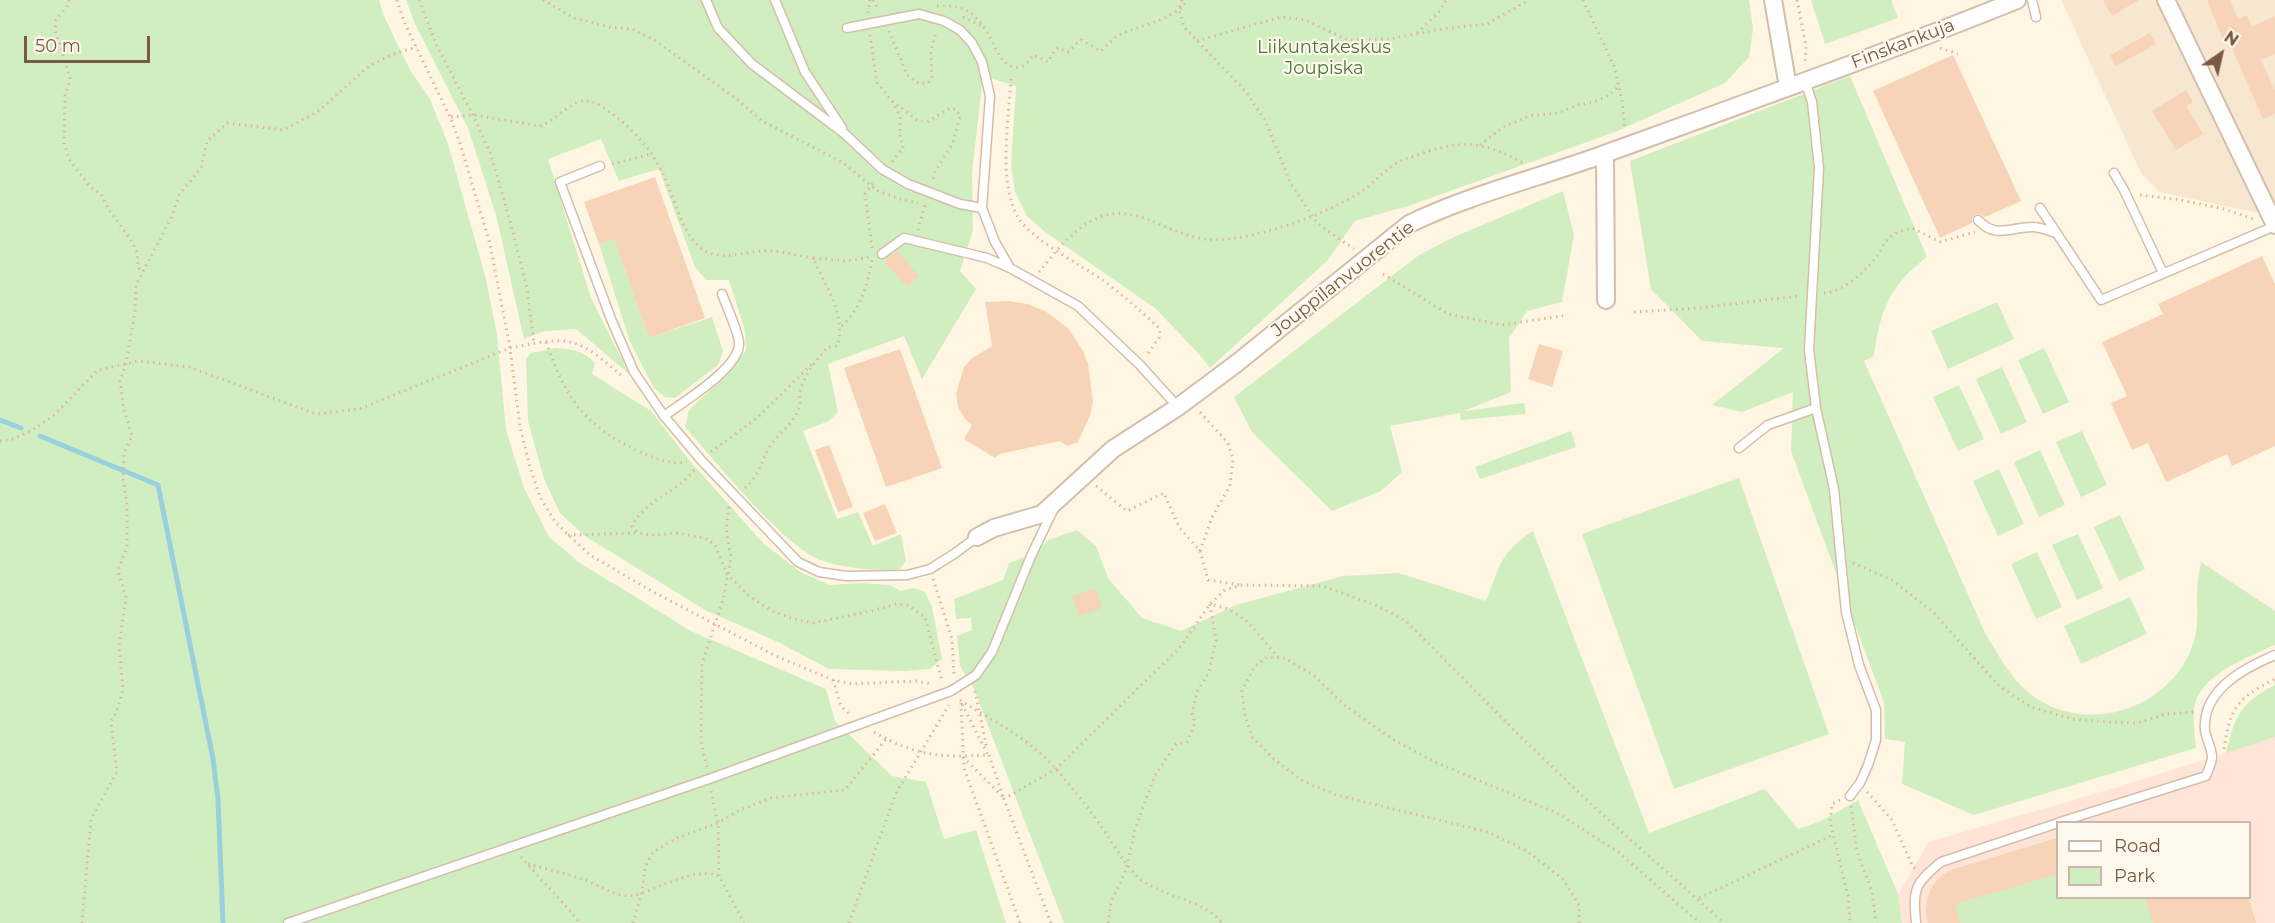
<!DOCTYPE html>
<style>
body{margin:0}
#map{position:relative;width:2275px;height:923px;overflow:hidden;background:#fff5e3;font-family:Montserrat,sans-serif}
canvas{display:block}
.legend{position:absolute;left:2056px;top:821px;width:195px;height:78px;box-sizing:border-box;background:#fff8ec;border:2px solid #cab9aa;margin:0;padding:8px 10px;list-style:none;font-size:18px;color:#7a5a46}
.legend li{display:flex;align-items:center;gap:12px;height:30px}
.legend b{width:30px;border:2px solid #cab9aa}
.north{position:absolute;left:2191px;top:24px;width:60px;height:60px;-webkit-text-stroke:4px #fff8ec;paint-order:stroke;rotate:34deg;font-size:16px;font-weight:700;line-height:24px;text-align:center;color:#7a5a46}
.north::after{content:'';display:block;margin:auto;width:21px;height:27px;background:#7a5a46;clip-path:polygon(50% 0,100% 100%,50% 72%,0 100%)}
.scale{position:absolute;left:24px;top:36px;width:126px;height:27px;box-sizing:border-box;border:3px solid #7a5a46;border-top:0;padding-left:8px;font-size:18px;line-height:21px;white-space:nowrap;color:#7a5a46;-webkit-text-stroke:4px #fff8ec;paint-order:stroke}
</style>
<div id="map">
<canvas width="2275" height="923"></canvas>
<ul class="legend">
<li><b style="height:8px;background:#fff"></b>Road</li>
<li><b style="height:16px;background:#d1eec0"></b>Park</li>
</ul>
<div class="north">N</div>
<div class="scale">50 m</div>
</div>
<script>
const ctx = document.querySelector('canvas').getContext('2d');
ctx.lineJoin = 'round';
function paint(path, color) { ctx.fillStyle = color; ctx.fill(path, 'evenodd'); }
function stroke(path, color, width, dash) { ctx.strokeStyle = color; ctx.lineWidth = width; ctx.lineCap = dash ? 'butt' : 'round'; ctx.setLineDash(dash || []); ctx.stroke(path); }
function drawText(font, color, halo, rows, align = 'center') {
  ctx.font = font + ' Montserrat,sans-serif'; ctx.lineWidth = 4.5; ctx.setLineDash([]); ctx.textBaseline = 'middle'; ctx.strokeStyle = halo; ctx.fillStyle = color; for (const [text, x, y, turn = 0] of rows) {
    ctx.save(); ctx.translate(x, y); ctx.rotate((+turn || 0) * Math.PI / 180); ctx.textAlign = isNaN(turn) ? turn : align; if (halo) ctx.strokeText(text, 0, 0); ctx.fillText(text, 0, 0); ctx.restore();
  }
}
const residential = new Path2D(`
 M2061,0H2275V212H2254L2160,192L2141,173Z`);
const commercial = new Path2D(`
 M2275,737V923H1902L1898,894L1929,842L2131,783ZM2058,822H2250V898H2058Z`);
const green = new Path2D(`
 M0,0H379L383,14L410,70L430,99L448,144L486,279L497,334L506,430L524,488L549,537L580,563L691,631L826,689L835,721L892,776L926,782L944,839L976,830L1006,923H0Z
 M406,0H1749L1753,29L1749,57L1725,83L1615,132L1411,205L1355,221L1328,260L1210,368L1199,354L1155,308L1045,232L1027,216L1015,192L1011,166L1016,86L983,76L972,173L973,230L960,271L976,289L922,379L904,336L828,364L838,412L829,421L803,431L837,519L858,512L873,546L901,534L906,561L900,569C878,572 845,568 823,561C785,549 714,459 685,427L689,410L729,372L746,350L745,331L729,280H706L695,267L659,169L619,181L601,139L548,159L591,298L629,374L576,329L545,331L524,339L496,215L468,128L415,24Z
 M1811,0H1891L1898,18L1825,44Z
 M1850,76L1927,257C1890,285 1880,310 1874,356L1864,361L1985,633C1998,654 2009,676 2028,692C2083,738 2171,710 2193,644C2199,627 2197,611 2197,594C2197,583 2199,572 2201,562L2275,611V645C2248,657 2196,676 2194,711C2193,723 2195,736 2196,748L1974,815L1902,784L1905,742L1885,739L1884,703L1791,451L1793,392L1742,412L1712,405L1784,348L1702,341L1651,289L1630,161Z
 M1563,191L1574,235L1562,302L1527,311L1509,338L1511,392L1464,411L1524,403L1526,414L1461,420L1460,413L1390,426L1402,472L1381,491L1332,511L1252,432L1234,397L1419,255L1454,237Z
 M614,239L649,338L712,317L723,351L718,365L675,398L664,397L654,388L630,342L599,244Z
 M1997,302L2014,339L1948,369L1931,331Z
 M556,348C572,349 584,351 595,363L592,374L651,411L690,461L764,544L802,573L830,585L862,583L890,585L900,591L913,588L925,592L932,607L942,659L930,669L905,671L829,669L778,642L705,610L585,536L560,513L544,479L528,421L526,359L531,353Z
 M2044,348L2069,402L2043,414L2018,360Z
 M2002,367L2027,422L2001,434L1976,379Z
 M1959,385L1984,439L1958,451L1933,397Z
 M1571,431L1576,447L1480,479L1475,467Z
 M2082,431L2107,485L2081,497L2056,442Z
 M2040,450L2065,505L2039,517L2014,462Z
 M1999,469L2024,524L1998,536L1973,481Z
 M1739,478L1829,734L1674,789L1582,534Z
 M2120,515L2145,569L2119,581L2094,527Z
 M1077,530L1096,546L1108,578L1142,618L1181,631L1236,605L1343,576L1399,573L1486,601C1500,566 1500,552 1533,531L1649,833L1765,789L1798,829L1821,821L1858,800L1898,894L1902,923H1064L974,689L960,666L957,636L972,630L971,618L956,619L954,599L1003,580L1009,563L1035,553L1048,540Z
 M2078,534L2103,588L2077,600L2052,545Z
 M2037,552L2062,607L2036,619L2011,564Z
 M2130,597L2147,634L2081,664L2064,626Z
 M2275,685V737L2226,753C2235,716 2240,703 2275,685Z
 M2057,838L2058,898H2248L2256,923H1928C1922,899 1932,880 1954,869Z`);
const stream = new Path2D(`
 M0,420L21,428
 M40,436L158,485L213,759L218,799L223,923`);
const building = new Path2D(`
 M2103,0H2139L2112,16Z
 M2207,0H2230L2238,19L2247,15L2252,27L2275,16V54L2261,60L2275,91V114L2263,119L2228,39L2223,40Z
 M2150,33L2156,44L2116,66L2110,55Z
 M1953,55L2021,201L1985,217L1980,214H1976L1972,218V223L1940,238L1873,91Z
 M2186,90L2193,102L2186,106L2203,134L2176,150L2152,111Z
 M655,177L705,318L649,338L614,239L599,244L584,202Z
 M897,251L919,276L907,287L884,262Z
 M2262,256L2275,284V446L2232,466L2227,454L2166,482L2148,443L2132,450L2111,403L2127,396L2102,342L2163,314L2158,304Z
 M1009,301L1027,304L1045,311L1068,328L1083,351L1088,364L1093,401L1090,416L1078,442L1067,446L1060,441L999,454L995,458L964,439L972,425L965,419L958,407L956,394L964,367L971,359L992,346L985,302Z
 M1539,344L1563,351L1552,387L1528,379Z
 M900,349L942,468L886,487L844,368Z
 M829,445L853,507L838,512L815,450Z
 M885,504L897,533L875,541L863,513Z
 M1096,589L1102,608L1079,616L1072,596Z
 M2058,838V874L1955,904L1960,923H1928L1926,909L1928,896L1933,885L1943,874L1954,869Z
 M2145,897H2248L2256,923H2153Z`);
const path = new Path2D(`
 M69,0L68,5L56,20L55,30L70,78L65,96L64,143L69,159L90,187L101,194L109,210L129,237L137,252L138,267L142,272
 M397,0L404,22L450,117L460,143L490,244L510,348L520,427L530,467L540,497L556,523L590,555L655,593L776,656L833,680L852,684L916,681L931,684
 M419,0L437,46L473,115L491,155L510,221L527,288L534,344
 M543,0L574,18L609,27L632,29L656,41L738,100L762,121L842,162L878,191L903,200L918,203
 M873,0L878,9
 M1182,0L1179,10L1184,27L1246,92L1265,120L1291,184L1318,224L1354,249
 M1583,0L1614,66L1622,101L1625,129
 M1797,0L1806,46L1805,63
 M937,6C998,0 987,71 1020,67C1027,66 1029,59 1034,55L1048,62L1054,51L1058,48L1068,52C1073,49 1075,43 1081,40L1101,51L1118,35L1163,19L1179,10L1188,0
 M868,13L870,0
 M963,17L984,27
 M889,31L907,75L920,84L928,83L932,78L931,50L936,32
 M1417,33L1440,11L1446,0
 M870,35L877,83L892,101L900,116V139L903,143V148L892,162
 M1197,41L1281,17L1305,20L1348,40L1390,39L1441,29L1487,24L1529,0
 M1940,48L1958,54
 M1011,79C1009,119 997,184 1019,219C1034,241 1081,265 1104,281C1124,296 1142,312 1160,329L1159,338L1146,356
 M892,101L917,120L927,122L950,108L957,110L960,116L953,143L935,172L933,181
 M451,117L473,115L540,126C555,121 570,102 583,101C592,99 601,106 608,111C632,127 652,150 664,176C674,197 683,238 705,251C727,262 750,249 773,251C786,252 800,256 813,258
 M1480,145L1503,127L1529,116L1558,113L1577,105L1593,102L1608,96L1619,86
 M612,164L651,154
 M2140,195L2181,200L2224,209L2256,220
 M918,230L925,204
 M872,248L865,194L875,180
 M1039,272C1056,251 1077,224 1103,216C1134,206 1161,228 1190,236C1216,244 1246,237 1271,230C1300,222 1330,210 1356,195C1370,187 1381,173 1395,164C1405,158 1418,155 1429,151C1468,139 1489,144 1525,164
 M1383,274L1448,314L1502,325L1568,315
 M1824,293C1844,291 1865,272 1877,256C1880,251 1883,245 1887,240C1893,233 1904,230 1912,228L1940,242L1975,232
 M1634,312L1699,308L1799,296
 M842,326C861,308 867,286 872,260
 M546,342C566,398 583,425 638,451C653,458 670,465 687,462
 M0,441L11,440L36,428L53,416L98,370L139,361L189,367L316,414L359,409L510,348C528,345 552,338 570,342C589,346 606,363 621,375
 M711,452L757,418L814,362
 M694,470C677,493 646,499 632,526L638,533L651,535L678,533L707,539L715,545L727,574L748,595L772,611L793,619L813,623L871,611L896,604L908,605L925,617L942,681
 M1096,486L1127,511L1164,493L1179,527L1200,551L1208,580L1241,585
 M745,488C761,474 760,461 771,445C780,431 793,425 799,408C801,403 799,399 800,394C802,377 817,359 828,347L837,346C847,316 825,285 813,258C835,260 851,263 872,256
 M568,535L638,533
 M1200,551L1212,517L1230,486L1233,459L1228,443L1200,412
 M1853,563L1892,580L1933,612L1999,686L2031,707L2072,719L2109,722L2137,723L2165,714L2194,712
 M933,579L952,639L954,675
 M833,680L841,706L851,716
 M975,691L987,749
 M960,700C993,721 1030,739 1056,769C1075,791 1095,816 1111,841C1120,854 1127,867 1139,878C1163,898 1202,898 1222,923
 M961,703L964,768L1020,923
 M874,732C916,756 941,758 988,755L961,702
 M2224,749C2230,708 2237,698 2275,679
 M989,755L1004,799
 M963,757L1003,797
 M707,767L701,741L702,664L723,600L731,558L726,528L729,506
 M711,791L718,823L719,876L744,923
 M1867,792L1892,820L1913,867L1916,869
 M1840,800L1832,804L1830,821L1848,896L1850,923
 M1851,806L1857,851L1872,892L1876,923
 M521,857L572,913L579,923
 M528,864C546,869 565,873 582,879C599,884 616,899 635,895C659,889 695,866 719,876
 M1699,898L1833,835
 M82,923L91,819L117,772L111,722L118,708L123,689L119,646L126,597L118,571L127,547V505L123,478L124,453L132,436L124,410L120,381L126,364L135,310L136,285L172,216L179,195L201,168L207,141L227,123L284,130L320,110L369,66L393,54L417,47
 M633,923L642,892L645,868L653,852L677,838L718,823L740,810L771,798L845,790L886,739
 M849,923L896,793L949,705
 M1051,923L1004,799L1056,769L1181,646L1210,604L1225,590L1242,585L1323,586L1380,607L1406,621L1521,737L1593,806L1724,923
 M1108,923L1111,902L1126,870L1135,830L1145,801L1156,774L1176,744L1187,742L1195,723L1192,713L1197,692L1209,672L1216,640L1210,604L1229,609L1248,622L1278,657
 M1579,923V905L1563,879L1527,851L1488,832L1336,795L1303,781L1275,760L1252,737L1245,715L1242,691L1254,667L1267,657L1285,658L1316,677L1343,704L1392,739L1435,762L1559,814L1618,852L1700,923`);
const lane = new Path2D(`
 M706,0L718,28L752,64L845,134L882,169L908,184L960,204L982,208
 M775,0L805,72L842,128
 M2032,0L2036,17
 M847,28L919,14L944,21L960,30L972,43L982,62L990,96L982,208L995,242L1010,268L1078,306L1140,365L1178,407
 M1805,81L1812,102L1819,168L1809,350L1816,408L1834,489L1846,612L1859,665L1876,710V740L1868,765L1860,783L1850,796
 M600,166L560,182L611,319L634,372L664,416L701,460L798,562L819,572L846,576L907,575L930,569L954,554L977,537
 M2114,173L2124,190L2163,273
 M2040,208L2101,300L2275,226
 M1978,220C1995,239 2011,227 2033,227C2040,227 2049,231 2056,233
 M882,254L904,238L987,258L1010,268
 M664,416C683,402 740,368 739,343C739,333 726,305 722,294
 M1739,448L1768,425L1816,408
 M2060,822L2206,776C2208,770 2212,763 2212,757C2212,748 2206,739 2205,730C2202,690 2244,668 2275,655
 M288,923L709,779L951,691L976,675L992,652L1031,556L1054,508
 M1916,923C1913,889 1914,884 1941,862L2058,823`);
const street = new Path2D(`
 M1773,0L1788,87
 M2166,0L2275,225
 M1605,154L1606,300
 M977,537L994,528L1042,514L1113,449L1178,407L1237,363L1409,224C1469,195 1534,179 1596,157C1737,106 1878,56 2017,0`);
const streetNames = [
 ["Finskankuja",1903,44,-21],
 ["Jouppilanvuorentie",1343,279,-38]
];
const parkNames = [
 ["Liikuntakeskus",1324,48],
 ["Joupiska",1324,69]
];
paint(residential, '#f7e7d0');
paint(commercial, '#ffe4d7');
paint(green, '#d1eec0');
stroke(stream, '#9ad0dd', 5);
paint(building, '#f7d3b8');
stroke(lane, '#d4beaa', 11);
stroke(street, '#d4beaa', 20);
stroke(path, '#dcb69a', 3, [1.5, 4.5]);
stroke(lane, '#fff', 8);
stroke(street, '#fff', 16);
drawText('18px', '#7a5a46', '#fff8ec', streetNames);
drawText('18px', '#4b7a3a', '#fff8ec', parkNames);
</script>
